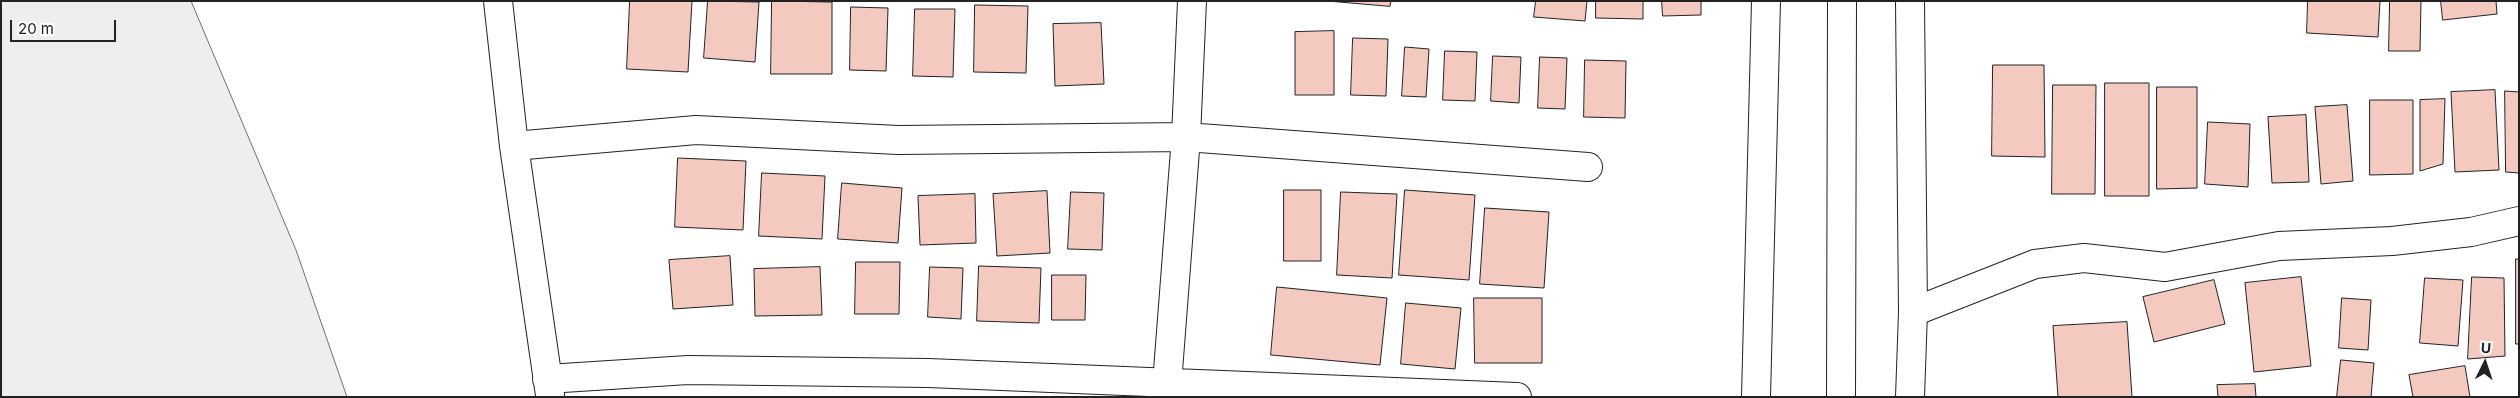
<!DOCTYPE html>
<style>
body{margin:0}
#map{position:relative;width:2520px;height:398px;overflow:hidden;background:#fff;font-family:Inter,sans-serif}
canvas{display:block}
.frame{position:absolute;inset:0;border:2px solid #222;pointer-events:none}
.north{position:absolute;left:2460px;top:338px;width:50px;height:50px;-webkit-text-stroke:4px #fff;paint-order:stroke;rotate:4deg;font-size:14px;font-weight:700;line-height:20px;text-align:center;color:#222}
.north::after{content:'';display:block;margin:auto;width:18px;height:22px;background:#222;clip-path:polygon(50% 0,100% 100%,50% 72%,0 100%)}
.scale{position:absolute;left:10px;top:20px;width:106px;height:22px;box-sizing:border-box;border:2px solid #222;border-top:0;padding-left:6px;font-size:15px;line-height:18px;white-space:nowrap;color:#222;-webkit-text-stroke:4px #fff;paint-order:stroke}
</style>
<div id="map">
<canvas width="2520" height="398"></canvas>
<div class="frame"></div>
<div class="north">U</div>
<div class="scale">20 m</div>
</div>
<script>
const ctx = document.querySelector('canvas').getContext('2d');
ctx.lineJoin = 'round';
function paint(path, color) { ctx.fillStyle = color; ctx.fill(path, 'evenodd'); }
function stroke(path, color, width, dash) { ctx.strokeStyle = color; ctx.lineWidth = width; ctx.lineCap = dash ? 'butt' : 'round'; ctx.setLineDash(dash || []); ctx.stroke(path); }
const green = new Path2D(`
 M1,1H191L296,250L347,397H1Z`);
const building = new Path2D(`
 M630,1H692L688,72L627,69Z
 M708,1L759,2L755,62L704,58Z
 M772,1L832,2V74H771Z
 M1328,1H1391L1390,6Z
 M1536,1H1587L1585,21L1534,17Z
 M1596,1H1643V19L1596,18Z
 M1662,1H1701V15L1663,16Z
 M2308,1H2380L2378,37L2307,33Z
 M2390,1H2421L2420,51H2389Z
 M2441,1H2496L2497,14L2443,20Z
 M975,5L1028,6L1026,73L974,72Z
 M851,7L888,8L886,71L850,70Z
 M915,9H955L953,77L913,76Z
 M1101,23L1104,84L1055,86L1053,24Z
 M1334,31V95H1295V32Z
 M1353,38L1388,39L1386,96L1351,95Z
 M1405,47L1429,49L1426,97L1402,96Z
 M1445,51L1477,52L1475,101L1443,100Z
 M1493,56L1521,57L1519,103L1491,101Z
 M1540,57L1567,58L1565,109L1538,108Z
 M1585,60L1626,61L1625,118L1584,117Z
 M1993,65H2044L2045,157L1992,156Z
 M2105,83H2149V196H2105Z
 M2053,85H2096L2095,194H2052Z
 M2157,87H2197V188L2157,189Z
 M2495,90L2499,170L2455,172L2451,92Z
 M2505,91L2519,92V173L2506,172Z
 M2445,99L2443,164L2420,171V100Z
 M2370,100H2413V174L2370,175Z
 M2347,105L2353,181L2321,184L2315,107Z
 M2306,115L2309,182L2272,183L2268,117Z
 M2208,122L2250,124L2248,187L2205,184Z
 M678,158L746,161L743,230L675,227Z
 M762,173L825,176L822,239L759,236Z
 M842,183L902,188L898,243L838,239Z
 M1284,190H1321V261H1284Z
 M1405,190L1475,195L1469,280L1399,275Z
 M1047,191L1050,253L997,256L993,194Z
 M1071,192L1104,193L1102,250L1068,249Z
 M1341,192L1397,194L1392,278L1337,275Z
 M975,194L976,243L920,245L918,196Z
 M1485,208L1549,212L1544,288L1480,284Z
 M730,256L733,305L673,309L669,260Z
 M2516,259H2519V344H2516Z
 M856,262H900L899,314H855Z
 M979,266L1041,268L1039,323L977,321Z
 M820,267L822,315L755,316L754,269Z
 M930,267L963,268L961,319L928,317Z
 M1052,275H1086L1085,320H1052Z
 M2301,277L2311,366L2254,372L2245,283Z
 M2472,277L2504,278L2505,356L2468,359Z
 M2425,278L2463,280L2458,346L2420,343Z
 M2214,280L2225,324L2154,342L2143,297Z
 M1277,287L1387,298L1380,365L1271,355Z
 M1474,298H1542V363H1475Z
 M2342,298L2371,300L2368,350L2339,348Z
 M1406,303L1461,308L1455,369L1401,364Z
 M2127,322L2132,397H2058L2053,326Z
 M2341,360L2374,363L2371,397H2337Z
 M2465,366L2470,397H2413L2409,375Z
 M2255,384L2256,397H2218L2217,385Z`);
const minor = new Path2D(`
 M498,1L514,146L550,395
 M514,146L696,130L898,140L1186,137L1588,167
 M1913,312L2035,264L2084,258L2165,267L2279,246L2392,241L2471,232L2519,221
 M547,379L688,370L928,373L1517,397
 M1166,397L1186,137L1192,1
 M1756,397L1766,1`);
const highway = new Path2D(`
 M1910,1L1913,312L1910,397
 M1841,397L1842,1`);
paint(green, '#eee');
stroke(green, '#6f6f6f', 1);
paint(building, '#f3c9c0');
stroke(building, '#222', 1);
stroke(minor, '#222', 30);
stroke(highway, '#222', 30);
stroke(minor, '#fff', 28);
stroke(highway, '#fff', 28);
</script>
